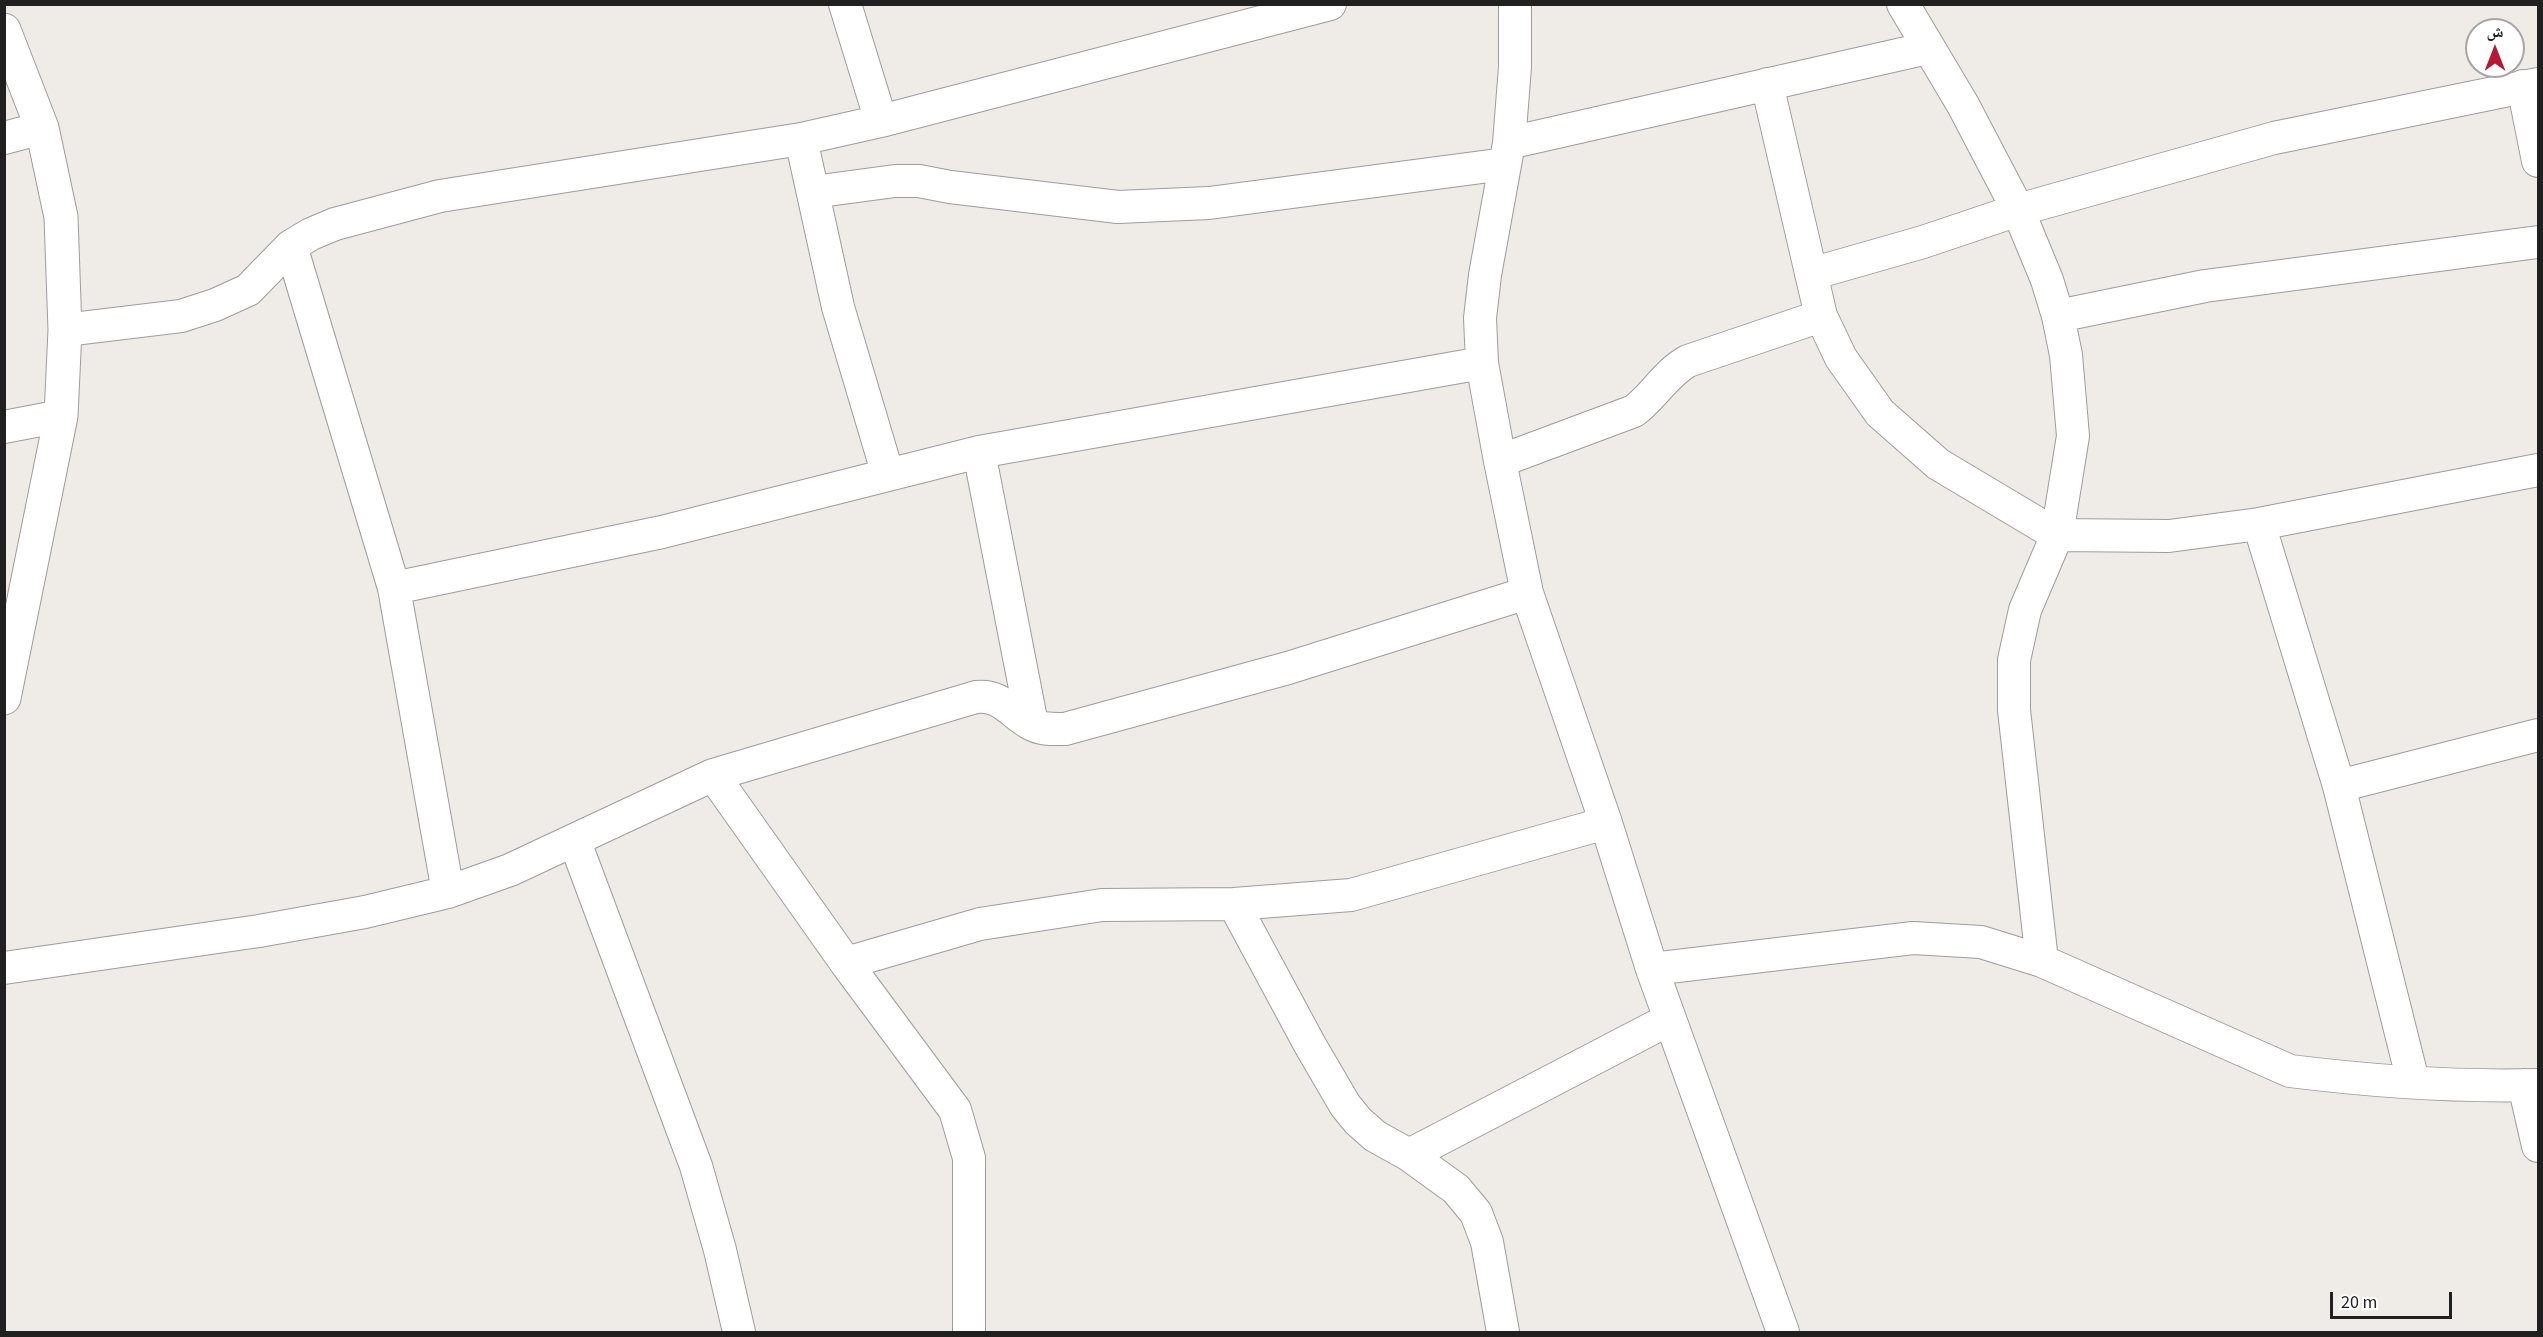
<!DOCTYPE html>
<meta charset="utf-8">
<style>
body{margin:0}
#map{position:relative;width:2543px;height:1337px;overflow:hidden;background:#efebe7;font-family:"Source Sans 3","Noto Naskh Arabic",sans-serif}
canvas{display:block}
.frame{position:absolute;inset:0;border:6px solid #202020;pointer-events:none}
.north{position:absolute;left:2465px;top:18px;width:60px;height:60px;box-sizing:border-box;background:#fff;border:2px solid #a6a6a6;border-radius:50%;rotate:0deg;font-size:16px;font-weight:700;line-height:24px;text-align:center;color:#202020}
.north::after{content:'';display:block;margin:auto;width:21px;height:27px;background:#b81731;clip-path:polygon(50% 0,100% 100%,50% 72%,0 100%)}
.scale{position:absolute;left:2330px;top:1292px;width:122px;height:27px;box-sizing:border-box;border:3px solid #202020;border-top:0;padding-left:8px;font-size:18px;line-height:21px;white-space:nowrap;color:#202020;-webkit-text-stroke:4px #fff;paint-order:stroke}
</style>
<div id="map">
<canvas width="2543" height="1337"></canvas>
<div class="frame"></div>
<div class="north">ش</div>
<div class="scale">20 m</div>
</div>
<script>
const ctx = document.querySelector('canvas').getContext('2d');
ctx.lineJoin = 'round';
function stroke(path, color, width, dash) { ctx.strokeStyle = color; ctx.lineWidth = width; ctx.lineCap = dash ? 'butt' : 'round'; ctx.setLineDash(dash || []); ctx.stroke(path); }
const minor = new Path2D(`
 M845,4L881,121
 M1515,4V67L1509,143L1485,275L1480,318L1482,363L1500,461L1527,593L1606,823L1652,969L1783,1332
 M1903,4L1963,105L2018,210L2047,280L2058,316L2066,355L2073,436L2057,535L2025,610L2014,660V710L2042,961
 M1767,84L1821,316L1841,358L1880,413L1938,464L2057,535L2169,536L2259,524L2538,470
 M2523,86L2538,161
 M4,138L42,128
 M801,139L838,307L888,475
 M1509,143L1928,48
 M813,192L895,181H919L950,187L1118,207L1209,203L1505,164
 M291,246L394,588L448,892
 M1811,274L1923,242L2018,210L2274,138L2538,84
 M2058,316L2205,286L2538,242
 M65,330L181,316L215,305L248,290L291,246L311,234L335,224L440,196L801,139L881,121L1330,4
 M4,427L61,416
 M979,452L1032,724
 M1500,461L1634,411C1654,396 1666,373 1688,361L1821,316
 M2259,524L2339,786L2413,1081
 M394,588L662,532L979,452L1482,363
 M713,775L846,963L955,1110L969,1158V1332
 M2339,786L2538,735
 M575,842L696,1166L720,1250L739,1332
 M1234,904L1310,1045L1345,1105L1358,1121L1375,1136L1409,1155L1456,1189L1476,1213L1487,1242L1503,1332
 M846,963L980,924L1102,905L1234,904L1351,895L1606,823
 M4,968L259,931L365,912L448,892L510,870L713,775L976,697C1001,694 1011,713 1031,724C1042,730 1053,729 1065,729L1288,668L1527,593
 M1652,969L1913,938L1981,942L2042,961L2290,1071C2370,1081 2458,1087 2538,1085
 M2524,1085L2538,1146
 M1409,1155L1670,1019`);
const tertiary = new Path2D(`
 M4,30L42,128L61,217L65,330L61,416L4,698`);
stroke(minor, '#9d9d9d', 34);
stroke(tertiary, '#9d9d9d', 35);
stroke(minor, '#fff', 32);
stroke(tertiary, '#fff', 33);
</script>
